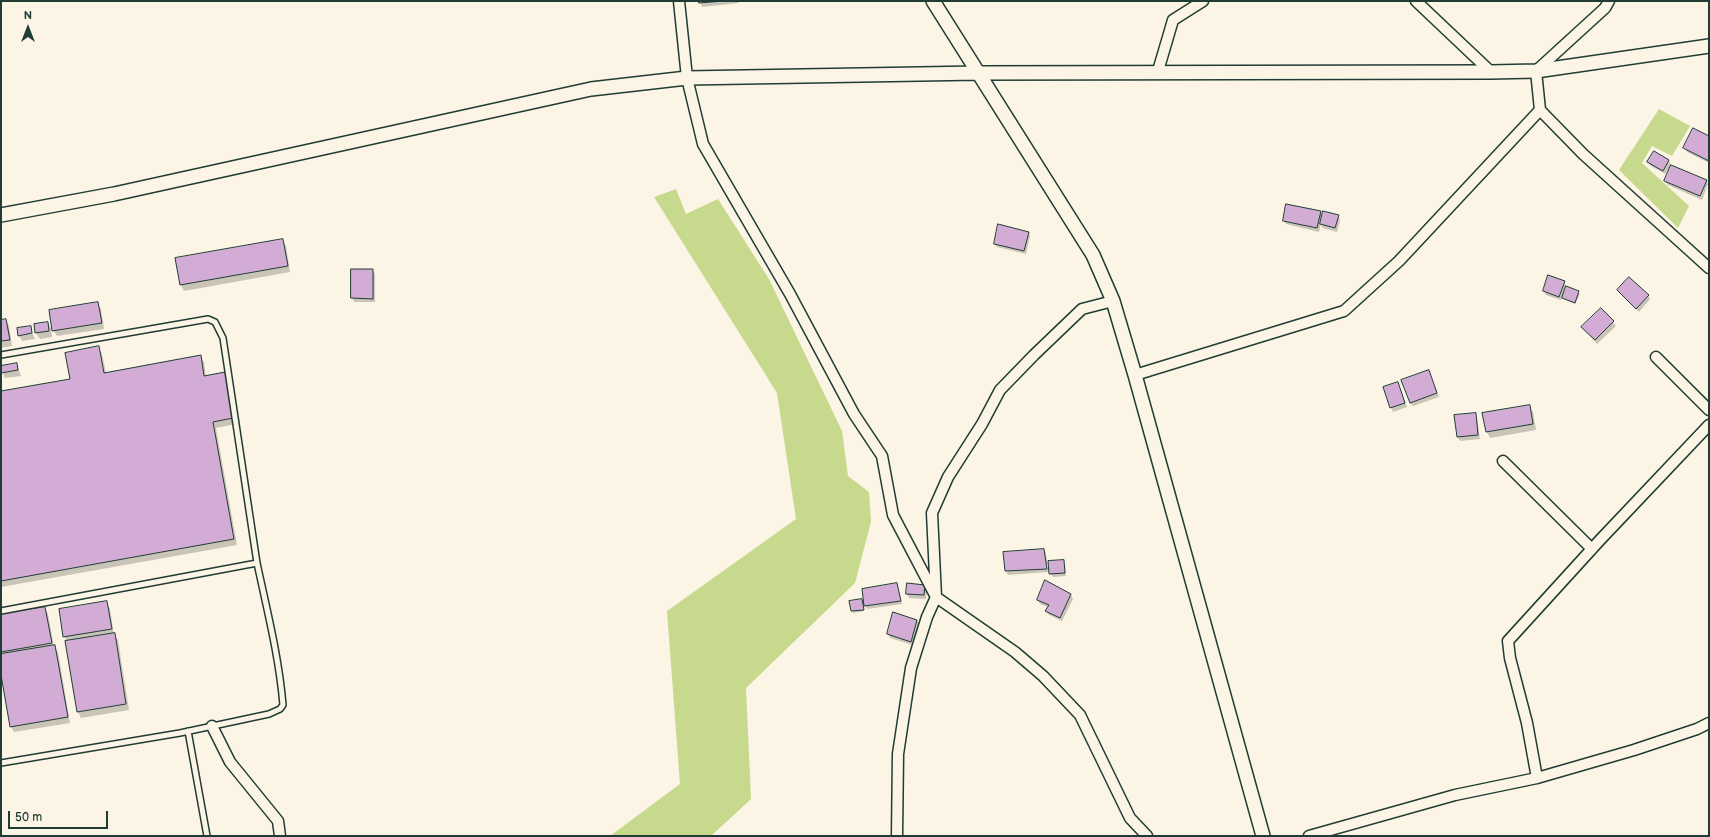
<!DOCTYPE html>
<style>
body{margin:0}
#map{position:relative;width:1710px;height:837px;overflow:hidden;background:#fcf5e5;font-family:"Balsamiq Sans",sans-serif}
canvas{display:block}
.frame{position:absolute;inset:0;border:2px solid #1f3d34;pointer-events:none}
.north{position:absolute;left:8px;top:8px;width:40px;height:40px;-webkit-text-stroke:3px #fcf5e5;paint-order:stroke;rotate:0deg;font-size:11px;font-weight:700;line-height:16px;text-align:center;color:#1f3d34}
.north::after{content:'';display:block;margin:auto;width:14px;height:18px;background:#1f3d34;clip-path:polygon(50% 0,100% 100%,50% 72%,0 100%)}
.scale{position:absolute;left:8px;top:811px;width:100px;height:18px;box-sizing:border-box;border:2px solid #1f3d34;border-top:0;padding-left:5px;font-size:12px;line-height:14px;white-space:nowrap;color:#1f3d34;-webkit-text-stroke:3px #fcf5e5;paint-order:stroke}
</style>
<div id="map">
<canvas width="1710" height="837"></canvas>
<div class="frame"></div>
<div class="north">N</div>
<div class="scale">50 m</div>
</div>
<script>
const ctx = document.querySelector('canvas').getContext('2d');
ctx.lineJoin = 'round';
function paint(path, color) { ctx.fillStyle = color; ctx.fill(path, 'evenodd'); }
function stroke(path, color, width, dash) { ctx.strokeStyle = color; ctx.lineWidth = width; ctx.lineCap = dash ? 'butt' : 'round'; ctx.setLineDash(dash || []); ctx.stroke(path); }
const green = new Path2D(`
 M1659,109L1690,126L1672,156L1652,146L1642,163L1689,206L1678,228L1619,170Z
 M676,189L686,214L718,199L769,279L842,431L848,476L869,492L871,522L855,583L746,688L751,799L711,836H610L680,784L667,611L796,519L777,393L654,197Z`);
const shadow = new Path2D(`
 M700,1H739V3L702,7Z
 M1709,137V163L1687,152L1685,148Z
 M1654,153L1669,161L1671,165L1665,174L1651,166L1648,162Z
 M1706,180L1708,184L1702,200L1668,185L1665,181Z
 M1320,212L1323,217L1338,216L1340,220L1337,232L1323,228L1321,224L1319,232L1286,224L1284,221Z
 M1028,232L1030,236L1026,254L997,247L995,244Z
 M282,240L286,246L290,272L184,291L181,285Z
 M352,270H373L375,274V302H354L352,298Z
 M1564,282L1566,287L1580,294L1575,304L1564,299L1562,297L1561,300L1546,295L1544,291Z
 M1618,290L1648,295L1650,299L1639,312Z
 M98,303L101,309L104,329L57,336L53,330Z
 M1601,309L1616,326L1597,344L1582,327Z
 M6,320L9,326L12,346L1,348V321Z
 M48,323L51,329L52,337L40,339L36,333Z
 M30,327L35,339L22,341L19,335Z
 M99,348L102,354L106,373L200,356L204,362L206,377L224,373L228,379L236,424L216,428L237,545L1,587V392L71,380Z
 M17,364L21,376L5,378L2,372L1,367Z
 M1429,371L1439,397L1413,406L1410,403Z
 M1398,383L1407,407L1393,412L1384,388Z
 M1529,406L1533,412L1536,430L1490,438L1487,432L1483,413Z
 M1475,414L1477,418L1480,439L1460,441L1458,437Z
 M1044,550L1046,554L1048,572L1008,575L1006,571Z
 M1063,561L1065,565L1066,576L1053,577L1050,573Z
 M1046,581L1071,595L1073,599L1062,621L1049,615L1046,611L1048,607L1040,604L1038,600Z
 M897,584L902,604L867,609L865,606Z
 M907,584L925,586L927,590L926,599L909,598L907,594Z
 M850,602H862L864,611L853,613Z
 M107,603L110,609L114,635L118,640L129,710L81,718L78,712L67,642L64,636Z
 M45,608L48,614L54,647L58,652L70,723L14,732L11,726L1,669V615Z
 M917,620L919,624L913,645L890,638L888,634Z`);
const building = new Path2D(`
 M699,1H724L699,3Z
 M1693,128L1709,136V161L1683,148Z
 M1654,151L1669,160L1663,171L1647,162Z
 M1671,165L1707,180L1700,196L1664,181Z
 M1286,204L1321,211L1317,228L1283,221Z
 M1323,211L1339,215L1335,228L1320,224Z
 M998,224L1029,232L1024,251L994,244Z
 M283,239L288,266L180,285L175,258Z
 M351,269H373V299L351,298Z
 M1548,275L1565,281L1559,297L1543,291Z
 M1629,277L1649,295L1636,309L1617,290Z
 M1566,286L1579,291L1575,303L1562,298Z
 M98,302L102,323L52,331L49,310Z
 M1601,308L1614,321L1595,340L1581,327Z
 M6,319L10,340L1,341V320Z
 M48,322L49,331L35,333L34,324Z
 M31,326L32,333L18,336L17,328Z
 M99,346L104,373L201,355L204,376L225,372L233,418L213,422L234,539L1,581V391L70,379L65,353Z
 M17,363L18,370L1,373V366Z
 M1429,370L1437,393L1410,403L1401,380Z
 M1398,382L1405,403L1390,408L1383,387Z
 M1530,405L1533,424L1486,432L1482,413Z
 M1476,413L1478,435L1457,437L1454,415Z
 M1044,549L1047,569L1005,571L1003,552Z
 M1064,560L1065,573L1049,574L1048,561Z
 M1045,580L1071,594L1060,618L1045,611L1049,605L1037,600Z
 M897,583L901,601L864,606L862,589Z
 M907,583L925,585L924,595L906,594Z
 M862,599L864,610L851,611L849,601Z
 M107,601L112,629L63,637L59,609Z
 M45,607L52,643L1,652V614Z
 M893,612L917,620L911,642L887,634Z
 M115,633L126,704L77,712L65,641Z
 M55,645L68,717L10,727L1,675V654Z`);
const service = new Path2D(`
 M1,355L208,319L215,322L223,338L257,563L1,611
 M188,731L207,836
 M1,763L180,733L269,714L280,709L283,705C279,657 267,610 257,563`);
const minor = new Path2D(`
 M679,1L687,78L703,144L790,294L854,414L882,456L893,515L936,597L1015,652L1043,676L1080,715L1130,818L1147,836
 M1416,1L1491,72
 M1158,71L1173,20L1203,1
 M1540,110L1583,154L1709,268
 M1656,357L1709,410
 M1135,375L1344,311L1399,261L1540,110L1536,71L1605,8L1609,1
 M1503,461L1592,549
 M212,726L230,762L278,821L280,836
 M1537,778L1527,723L1510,658L1508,641L1600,540L1709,425
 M897,836L898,754L911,668L927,617L936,597L932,513L948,477L982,424L1000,390L1034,355L1082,309L1113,301
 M1309,836L1455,795L1537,778L1634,750L1697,729L1709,723`);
const tertiary = new Path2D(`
 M933,1L1093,255L1113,301L1135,375L1263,836
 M1,215L114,194L591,89L687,78L978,73L1491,72L1536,71L1709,46`);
paint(green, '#c6d98d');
paint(shadow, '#0003');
paint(building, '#d2acd5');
stroke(building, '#1f3d34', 1);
stroke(service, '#1f3d34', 8);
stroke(minor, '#1f3d34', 13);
stroke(tertiary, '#1f3d34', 16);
stroke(service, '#fcf5e5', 5);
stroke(minor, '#fcf5e5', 10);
stroke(tertiary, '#fcf5e5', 13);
</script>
